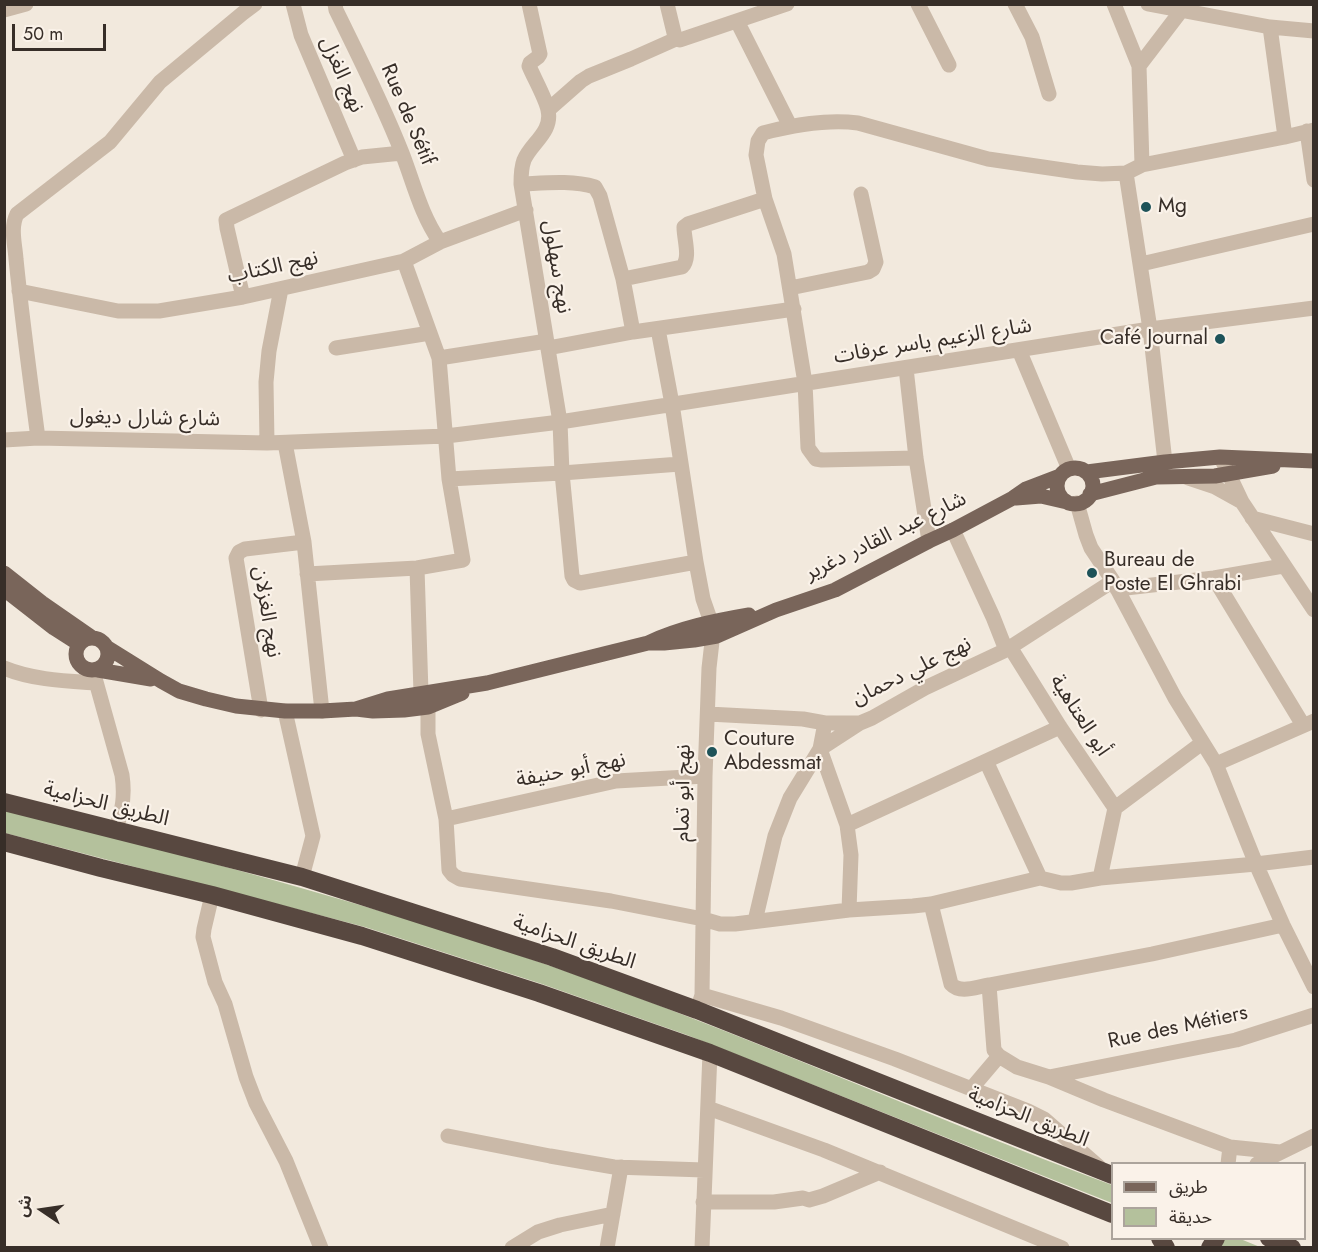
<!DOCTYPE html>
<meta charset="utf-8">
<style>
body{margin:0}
#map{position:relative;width:1318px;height:1252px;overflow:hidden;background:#f2e9dd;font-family:Jost,"Noto Sans Arabic",sans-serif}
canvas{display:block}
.frame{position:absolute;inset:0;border:6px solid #372e28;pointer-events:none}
.legend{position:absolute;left:1111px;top:1162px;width:195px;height:78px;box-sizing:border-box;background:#faf2e9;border:2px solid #aca49c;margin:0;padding:8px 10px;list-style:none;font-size:18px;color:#372e28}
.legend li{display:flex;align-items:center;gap:12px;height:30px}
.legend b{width:30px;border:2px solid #aca49c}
.north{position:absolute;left:12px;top:1180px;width:60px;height:60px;-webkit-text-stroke:4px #faf2e9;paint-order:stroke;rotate:283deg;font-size:16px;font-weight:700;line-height:24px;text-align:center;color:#372e28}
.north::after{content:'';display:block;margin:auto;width:21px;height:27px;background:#372e28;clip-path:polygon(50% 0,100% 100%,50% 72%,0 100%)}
.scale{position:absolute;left:12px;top:24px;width:94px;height:27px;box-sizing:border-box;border:3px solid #372e28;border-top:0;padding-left:8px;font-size:18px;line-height:21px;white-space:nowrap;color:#372e28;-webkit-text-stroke:4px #faf2e9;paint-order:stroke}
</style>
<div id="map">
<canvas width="1318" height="1252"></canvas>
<div class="frame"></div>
<ul class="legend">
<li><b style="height:8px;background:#79655a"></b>طريق</li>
<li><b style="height:16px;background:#b4c19c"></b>حديقة</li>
</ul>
<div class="north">ش</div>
<div class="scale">50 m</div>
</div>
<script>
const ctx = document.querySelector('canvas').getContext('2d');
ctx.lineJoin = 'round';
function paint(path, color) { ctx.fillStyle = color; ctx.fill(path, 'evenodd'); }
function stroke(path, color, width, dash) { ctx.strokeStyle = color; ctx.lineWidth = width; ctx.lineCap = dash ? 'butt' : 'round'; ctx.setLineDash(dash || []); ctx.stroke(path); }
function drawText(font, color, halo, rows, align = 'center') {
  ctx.font = font + ' Jost,"Noto Sans Arabic",sans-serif'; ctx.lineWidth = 4.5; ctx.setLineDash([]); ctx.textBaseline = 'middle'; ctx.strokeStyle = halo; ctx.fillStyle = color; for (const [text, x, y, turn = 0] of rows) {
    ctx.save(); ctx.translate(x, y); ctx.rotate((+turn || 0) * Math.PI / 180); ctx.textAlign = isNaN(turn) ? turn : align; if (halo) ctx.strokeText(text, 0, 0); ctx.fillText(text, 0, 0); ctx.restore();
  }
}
const green = new Path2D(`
 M4,808C187,856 369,903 548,965C739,1031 923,1115 1112,1185V1203L687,1035L542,984L365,927L5,833Z
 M1238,1238L1260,1247L1224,1248L1221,1246L1224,1239Z`);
const minor = new Path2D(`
 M293,4L301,35L354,160
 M335,4L336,10C359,57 383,104 402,153C414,184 421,215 440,242
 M529,4L540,54L538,57L530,63L529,66C534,78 546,99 548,110C553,132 531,143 524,160C521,168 521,176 521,184L560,422L562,473L572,576L574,580L580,583L696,562
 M667,4L675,37L680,40L787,4
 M918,4L949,65
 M1015,4L1032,37L1049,94
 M1114,4L1139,66
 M1148,4L1270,27L1314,31
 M4,10L26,4
 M737,21L790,126
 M1270,27L1285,137
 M548,110L581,81L589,76L631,59L676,39
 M1307,131L1314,180
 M1142,165L1139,66L1181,11
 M1126,173L1150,329L1165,462
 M521,184C545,183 572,180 595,187L600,196L623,279L633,332
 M404,261L439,358L449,479L562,473L680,464
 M1141,264L1314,224
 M623,279L682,267C691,258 684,240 684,227L688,224L765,199
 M790,288L868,272L873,269L876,262L861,194
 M19,291L118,311H159L243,297L404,261L440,242L526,210
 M243,297L227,228L226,220L345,163L362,157L402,153
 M658,329L672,404L696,562L703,599L711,622L713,633L709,668L705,776L702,995L697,1010
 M336,348L430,333
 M548,348L633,332L794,309
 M1019,350L1069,469
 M439,358L547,341
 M906,368L916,458L929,541
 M38,438C30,378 22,319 16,259C15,244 10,228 17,214L110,142L160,82L243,13L255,4
 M4,440L38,438L267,443L446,436L560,422L1150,329L1314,308
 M267,443L266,382L269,351L281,289
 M285,443L304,542L322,711
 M916,458L822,460L816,459L808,448L805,383L784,254L765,199L756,155L758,141L763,133C794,125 826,119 858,123L988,159L1077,172L1102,174L1126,173L1142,165L1285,137L1314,130
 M1223,462L1242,502L1314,610
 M1188,478L1215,487L1242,502
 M1077,503L1086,535L1091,548L1113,581L1175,698L1216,764L1256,864L1283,925L1314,987
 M1252,518L1314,534
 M953,530L993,617L1006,650
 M417,568L421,693L426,699L428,707V734L446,819L449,870L453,875L460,879L611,901L703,919L720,924H735L849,910L913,906L931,904L1040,878L1061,883H1071L1100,878L1256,864L1314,857
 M307,574L417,568L463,560L449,479
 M1214,578L1303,725
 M1117,589L1214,578L1283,566
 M1010,647L1060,727L1115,808
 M4,668C33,680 66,681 96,683
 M93,671L122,775C125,795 123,811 115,830
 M261,710L236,558L239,552L245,549L304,542
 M285,711L313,836L302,877
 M708,714L803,719L825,723H860L872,718L925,688L1006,650L1113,581
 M820,749L847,825L851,855L849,910
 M820,749L860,723
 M986,761L1040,878
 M1216,764L1314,721
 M446,819L616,781L705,776
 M847,825L1060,727
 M1100,878L1115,808L1202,743
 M212,895L204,929L203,937L215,982L225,1004L246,1077L256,1103L286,1161L321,1248
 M931,904L951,984C960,994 976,987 989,985L994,1050L999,1056L1017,1067L1049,1077L1104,1100L1230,1147L1280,1152
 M755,921L775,836L790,798L820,749L825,723
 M989,985L1152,954L1283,925
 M702,995L781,1018L895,1059L1028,1111L1044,1119L1099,1167
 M1049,1077L1236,1040L1314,1015
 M971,1089L999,1056
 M708,1108L824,1150L1062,1248
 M448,1136L550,1156L614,1167L704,1170
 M1228,1164L1230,1147
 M1257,1164L1314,1136
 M703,1202H774L803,1198L809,1200L823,1196L880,1172
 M512,1248L538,1232L560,1225L613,1214
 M607,1248L621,1167
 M702,1248L710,1053`);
const major = new Path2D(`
 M1057 486a18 18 0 1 1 36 0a18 18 0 1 1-36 0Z
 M1087,472L1165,462L1220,457L1314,461
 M1090,494L1156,477L1215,476L1273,466
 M1016,498L1041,496L1067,502
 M4,573L42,603L91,637
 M4,589L54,628L79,644
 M76 654a16 16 0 1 1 32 0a16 16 0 1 1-32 0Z
 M648,643H664L694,640L717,636L776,610L835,590L929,541L953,530L1013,498L1026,489L1060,476
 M108,648L161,681L179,691L206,699L236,706L285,711H322L356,709L373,711L404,710L428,707L462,693
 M98,670L151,679
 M356,709L388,699L487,683L648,643C680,628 714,621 749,615`);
const highway = new Path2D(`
 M4,802L302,877L552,957L697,1010L1112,1175
 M4,842L101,868L212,895L362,936L539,993L710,1053L1112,1214
 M1160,1238L1166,1248
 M1269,1238L1292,1248
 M1210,1248L1216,1238`);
const markers = [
 [1146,207,6,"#1e5359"],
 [1220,339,6,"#1e5359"],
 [1092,573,6,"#1e5359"],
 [712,752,6,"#1e5359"]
];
const streetNames = [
 ["نهج الغزل",341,75,67],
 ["Rue de Sétif",407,115,67],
 ["نهج سهلول",556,267,81],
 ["نهج الكتاب",273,268,-12],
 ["شارع الزعيم ياسر عرفات",933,342,-9],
 ["شارع شارل ديغول",145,419,1],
 ["شارع عبد القادر دغرير",886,537,-26],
 ["نهج الغزلان",266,612,81],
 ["نهج علي دحمان",912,672,-26],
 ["أبو العتاهية",1079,716,57],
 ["نهج أبو حنيفة",571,771,-11],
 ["نهج أبو تمام",684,793,-89],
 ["الطريق الحزامية",106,805,14],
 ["الطريق الحزامية",574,943,19],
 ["Rue des Métiers",1178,1028,-12],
 ["الطريق الحزامية",1028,1118,22]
];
const poiNames = [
 ["Mg",1158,207],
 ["Café Journal",1208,339,"right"],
 ["Bureau de",1104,561],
 ["Poste El Ghrabi",1104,585],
 ["Couture",724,740],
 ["Abdessmat",724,764]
];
paint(green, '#b4c19c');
stroke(minor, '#cab9a8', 15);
stroke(major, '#79655a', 15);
stroke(highway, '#584840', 18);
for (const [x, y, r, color] of markers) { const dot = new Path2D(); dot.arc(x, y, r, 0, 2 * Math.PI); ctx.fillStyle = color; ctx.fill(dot); stroke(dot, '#faf2e9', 2); }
drawText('21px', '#372e28', '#faf2e9', streetNames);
drawText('21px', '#372e28', '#faf2e9', poiNames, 'left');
</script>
